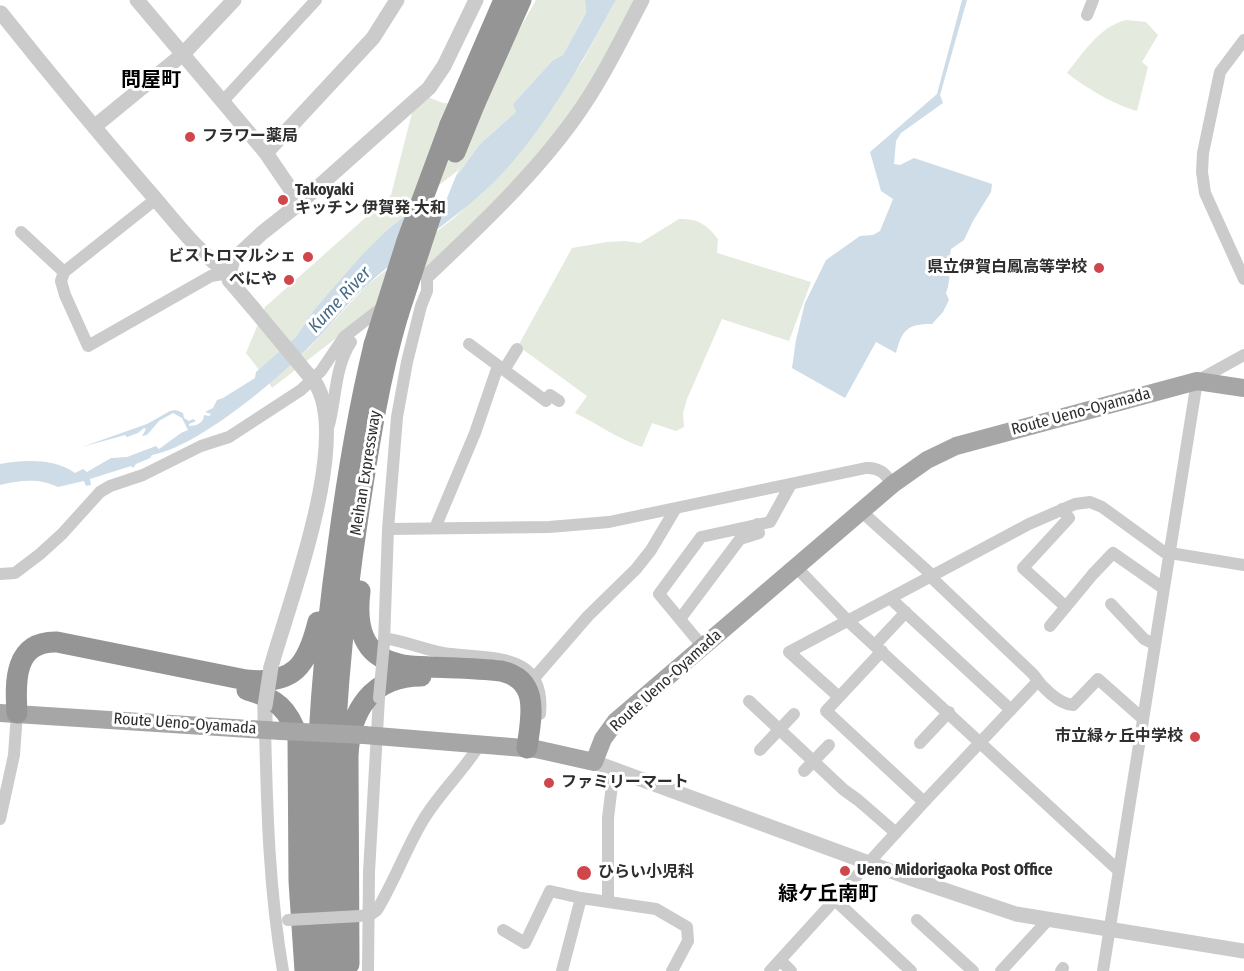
<!DOCTYPE html>
<meta charset="utf-8">
<style>
body{margin:0}
canvas{display:block;background:#fff}
</style>
<canvas width="1244" height="971"></canvas>
<script>
const ctx = document.querySelector('canvas').getContext('2d');
ctx.lineJoin = 'round';
function paint(path, color) { ctx.fillStyle = color; ctx.fill(path, 'evenodd'); }
function stroke(path, color, width, dash) { ctx.strokeStyle = color; ctx.lineWidth = width; ctx.lineCap = dash ? 'butt' : 'round'; ctx.setLineDash(dash || []); ctx.stroke(path); }
function drawText(font, color, halo, rows, align = 'center') {
  ctx.font = font + ' "Fira Sans Condensed","Noto Sans JP",sans-serif'; ctx.lineWidth = 6; ctx.setLineDash([]); ctx.textBaseline = 'middle'; ctx.strokeStyle = halo; ctx.fillStyle = color; for (const [text, x, y, turn = 0] of rows) {
    ctx.save(); ctx.translate(x, y); ctx.rotate((+turn || 0) * Math.PI / 180); ctx.textAlign = isNaN(turn) ? turn : align; if (halo) ctx.strokeText(text, 0, 0); ctx.fillText(text, 0, 0); ctx.restore();
  }
}
const green = new Path2D(`
 M536,0H585L586,13L563,55L552,61L513,104L516,112L479,145L459,173L387,230L314,310L296,337L259,370L246,353L265,307L391,195L412,113L428,97L443,103L477,105Z
 M616,0H640L568,118L531,167L426,268L272,388L269,383L308,349L367,285L454,218L509,166L582,62Z
 M1126,20L1146,22L1158,35L1142,62L1148,67L1137,111C1115,105 1086,88 1067,73C1083,53 1100,26 1126,20Z
 M679,219C699,219 706,224 718,239L717,253L811,282L789,341L722,319L687,399L683,413L684,427L676,431L652,423L642,447C618,439 598,424 575,413L587,396L518,346L572,248L607,242L625,241L640,243Z`);
const water = new Path2D(`
 M585,0H616C584,58 553,115 510,165C468,213 413,243 367,285C346,304 329,328 308,348C275,382 197,447 152,455L150,458L136,464L133,468L131,466L90,479L91,485L86,486L84,481L58,487C40,478 20,480 0,485V464C24,460 54,458 75,473L83,469L87,472L111,458L127,457L156,446L159,449L181,433L188,430L182,418L173,413L159,421L147,435L142,436L146,429L144,428L138,433L127,437L125,435L82,447L147,424L170,411L176,410L183,413L184,418L189,421L193,419L196,421L189,424V426C196,426 204,423 204,415L209,416L211,414L205,412L213,408L217,400L223,398L255,378L256,372L296,337L314,310L361,256L387,230L459,173L479,145L516,112L513,104L552,61L563,55L586,13Z
 M962,0H967L940,95L943,103L901,133L896,141L894,164L900,165L914,158L992,184L991,192L973,221L964,240L951,249C948,265 952,278 946,293L949,300L943,312L932,324C907,324 902,330 896,353L876,342L845,398L792,368L796,340L805,303L826,260L860,236L873,235L880,231L893,199L881,191L870,152L937,94Z`);
const pier = new Path2D(`
 M460,166L441,213L413,206L457,171Z`);
const minor = new Path2D(`
 M1087,15L1093,0
 M1244,40L1220,72L1203,153L1202,172L1205,193L1244,279
 M223,101L316,0
 M156,199L64,272L61,281L65,295L88,346L211,276L229,273
 M21,232L64,272
 M469,344L546,401L550,395L559,401
 M504,370L517,349
 M329,425C336,398 335,366 351,342
 M1062,509L1069,518L1023,568L1066,607
 M862,512L933,576L935,581L1033,674C1041,686 1058,704 1073,705L1098,679L1142,718
 M435,528L475,433L498,366
 M388,529L549,527L609,522L866,468C880,467 885,474 893,484
 M797,568L848,621L1118,870
 M0,574L15,573L40,554L62,534L100,492L110,486L143,475L201,446L229,437L301,390L321,371L344,337L384,306
 M891,599L1011,710
 M1111,604L1144,639L1154,644
 M680,619L740,539L759,533L757,524
 M1050,626L1093,574L1113,553L1163,588
 M384,638C404,641 423,649 443,653C488,660 546,649 540,714
 M384,643L388,529L397,417L407,362L421,306L427,291V276
 M875,645L906,612
 M703,647L659,594L701,537L770,522L791,484
 M882,651L826,711L924,802
 M535,677L588,616L636,569L651,550L676,508
 M839,697L789,652L1029,524L1075,504L1090,502L1102,507L1164,552L1244,565
 M749,701L844,790L858,800L896,833
 M265,729C267,810 269,890 283,971
 M920,743L949,712
 M760,750L794,714
 M804,771L829,745
 M0,819L14,755L17,713
 M835,900L911,971
 M608,901V818L614,768
 M364,915H370L377,910C394,882 405,851 422,822C438,794 463,772 480,744
 M917,920L973,971
 M503,930L525,943L550,891L581,898
 M780,960L791,971
 M368,971L369,872L379,698
 M562,971L581,898L656,909L687,927L688,941L672,971
 M770,971L924,802L1038,681
 M1001,971L1048,920
 M1061,971L1063,968
 M1103,971L1197,381L1244,355`);
const tertiary = new Path2D(`
 M137,0L266,153L300,203
 M1,13C48,72 97,131 146,188C172,217 196,252 229,273
 M94,127L183,54L234,0
 M266,153L373,38L397,0
 M427,276C479,227 532,177 574,119C601,82 621,40 642,0
 M253,308L229,280V273L233,260L262,233L300,203L429,88L444,66L476,0
 M271,667C289,602 351,442 316,384
 M265,729V706
 M594,762L918,881L1016,914L1244,951`);
const primary = new Path2D(`
 M0,713L281,731
 M364,735L536,749L594,762L603,739L616,721L893,484L927,460L956,446L1197,381L1244,388`);
const motorway = new Path2D(`
 M475,103L521,0
 M450,125L504,0
 M360,591C356,624 361,656 399,664C409,667 421,666 431,667C454,668 478,668 501,671C541,680 531,717 527,748
 M247,690C276,698 289,709 298,738L299,881L305,971
 M17,713C15,681 14,641 57,642L246,680C294,685 307,666 318,622
 M349,964L348,756C350,710 372,676 421,676
 M321,971C310,828 318,687 338,546C347,478 358,411 374,345
 M336,971C326,815 335,665 359,510C369,445 379,379 398,315`);
const minorBridge = new Path2D(`
 M379,698L384,643
 M288,920L360,916`);
const tertiaryBridge = new Path2D(`
 M253,308L316,384
 M265,706L271,667`);
const primaryBridge = new Path2D(`
 M281,731L364,735`);
const motorwayBridge = new Path2D(`
 M455,152L475,103
 M398,315L431,215
 M374,345L407,241L450,125`);
const markers = [
 [190,137,6,"#cf474d"],
 [283,200,6,"#cf474d"],
 [308,257,6,"#cf474d"],
 [1099,268,6,"#cf474d"],
 [289,280,6,"#cf474d"],
 [1195,737,6,"#cf474d"],
 [549,783,6,"#cf474d"],
 [845,871,6,"#cf474d"],
 [584,873,8,"#cf474d"]
];
const poiNames = [
 ["フラワー薬局",202,137],
 ["Takoyaki",295,191],
 ["キッチン 伊賀発 大和",295,209],
 ["ビストロマルシェ",296,257,"right"],
 ["県立伊賀白鳳高等学校",1087,268,"right"],
 ["べにや",277,280,"right"],
 ["市立緑ヶ丘中学校",1183,737,"right"],
 ["ファミリーマート",561,783],
 ["Ueno Midorigaoka Post Office",857,871],
 ["ひらい小児科",598,873]
];
const streetNames = [
 ["Route Ueno-Oyamada",1081,412,-15],
 ["Meihan Expressway",366,473,-81],
 ["Route Ueno-Oyamada",666,681,-42],
 ["Route Ueno-Oyamada",185,724,4]
];
const waterNames = [
 ["Kume River",340,300,-47]
];
const quarterNames = [
 ["問屋町",151,80],
 ["緑ケ丘南町",828,894]
];
paint(green, '#e4eade');
paint(water, '#cddce7');
paint(pier, '#fff');
stroke(minor, '#cbcbcb', 12);
stroke(tertiary, '#cbcbcb', 15);
stroke(primary, '#a6a6a6', 18);
stroke(motorway, '#959595', 21);
stroke(minorBridge, '#cbcbcb', 12);
stroke(tertiaryBridge, '#cbcbcb', 15);
stroke(primaryBridge, '#a6a6a6', 18);
stroke(motorwayBridge, '#959595', 21);
for (const [x, y, r, color] of markers) { const dot = new Path2D(); dot.arc(x, y, r, 0, 2 * Math.PI); ctx.fillStyle = color; ctx.fill(dot); stroke(dot, '#fff', 2); }
drawText('bold 16px', '#2e2e2e', '#fff', poiNames, 'left');
drawText('16px', '#2e2e2e', '#fff', streetNames);
drawText('italic 18px', '#466c87', '#fff', waterNames);
drawText('bold 20px', '#000', '#fff', quarterNames);
</script>
